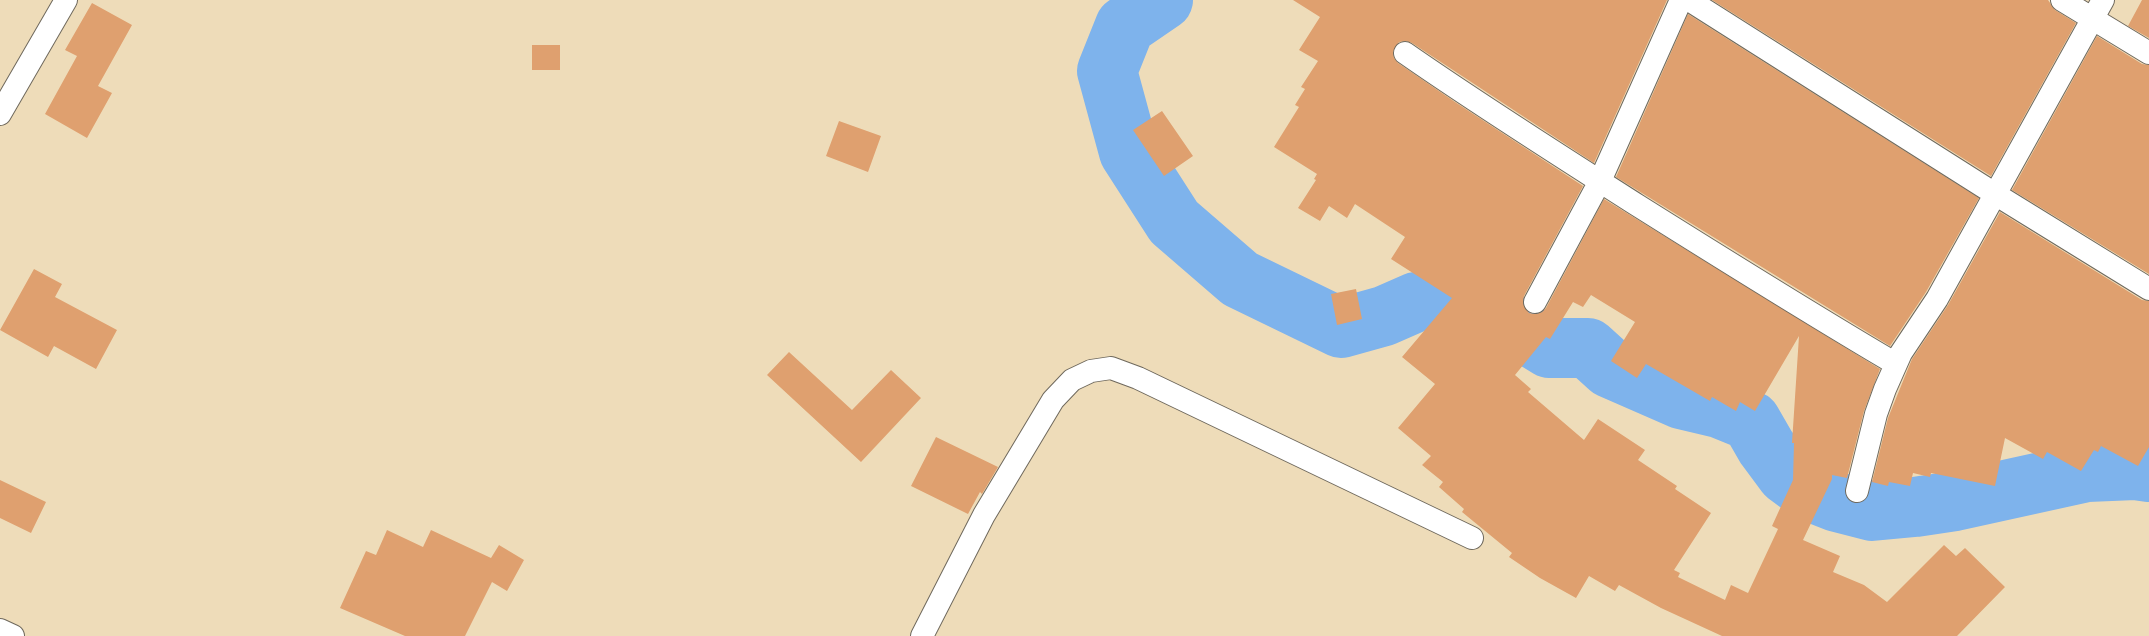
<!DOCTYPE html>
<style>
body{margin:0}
canvas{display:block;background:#eedcb9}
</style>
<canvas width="2149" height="636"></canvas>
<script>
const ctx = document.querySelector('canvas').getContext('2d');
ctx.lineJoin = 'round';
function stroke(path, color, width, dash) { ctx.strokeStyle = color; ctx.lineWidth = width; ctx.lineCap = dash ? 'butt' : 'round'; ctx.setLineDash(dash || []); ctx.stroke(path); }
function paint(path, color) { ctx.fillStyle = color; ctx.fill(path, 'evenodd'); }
const river = new Path2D(`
 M1163,0L1125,26L1107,71L1129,152L1174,222L1240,279L1341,328L1384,316L1416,302L1439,299L1492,313L1549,348H1588L1610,368L1681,399L1719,408L1751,421L1766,447L1786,474L1809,491L1837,502L1872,511L1915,507L1955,501L2087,472L2135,470L2149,472`);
const building = new Path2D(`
 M1293,0H1667L1594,163L1412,43L1406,41L1399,42L1393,52L1394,58L1398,63L1455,102L1583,186L1524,296L1523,303L1529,313L1536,314L1542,312L1546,308L1604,199L1880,369L1864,411L1847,478L1832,475V479L1803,540L1840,556L1833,572L1864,585L1887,602L1944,545L1956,556L1965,548L2005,587L1957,636H1722L1661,608L1619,585L1615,591L1589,576L1576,598L1540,578L1509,557L1512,553L1462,512L1464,509L1439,487L1443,482L1422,465L1431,456L1398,428L1435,384L1402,357L1452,298L1391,259L1405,237L1355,204L1347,218L1329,206L1320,221L1298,208L1316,180L1314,179L1317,174L1274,147L1299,107L1295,105L1305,89L1301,87L1318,61L1299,50L1320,17ZM1591,295L1635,322L1611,361L1637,378L1646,364L1710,401L1712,397L1736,411L1740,402L1755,411L1799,336L1792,443H1794L1793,480L1772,526L1778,529L1748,593L1731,585L1725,600L1678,577L1680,573L1674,570L1711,513L1675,489L1677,486L1638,460L1645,450L1598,419L1584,440L1528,392L1531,389L1515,375L1546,337L1550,339L1573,302L1583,307Z
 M1712,0H2048L2055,10L2076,23L1991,176Z
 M2142,0H2149V38L2128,26Z
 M92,3L132,25L98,86L112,93L87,138L45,114L77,56L65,50Z
 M1688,14L1979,198L1926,292L1890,346L1616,177Z
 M2097,36L2142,64L2149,65V274L2012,190Z
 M532,45H560V70H532Z
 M1162,111L1193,156L1164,176L1133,130Z
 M839,121L881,136L868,172L826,156Z
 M2000,212L2142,300L2149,301V447L2138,466L2101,446L2098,452L2094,450L2081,471L2047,452L2043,459L2005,438L1995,486L1931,473L1930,477L1913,473L1910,486L1889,482L1888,486L1872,482L1888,418L1912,359L1948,305Z
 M34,269L62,284L55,297L117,330L96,369L54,346L48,357L0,330Z
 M1356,289L1362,319L1337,325L1331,294Z
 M789,352L852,410L891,370L921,398L861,462L767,375Z
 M936,437L998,467L982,494L980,492L968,514L911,486Z
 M0,480L46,502L31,533L0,518Z
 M387,530L423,547L431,530L491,558L499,545L524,560L507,591L492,582L465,636H405L340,608L366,551L376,555Z`);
const minor = new Path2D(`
 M1689,0L1995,194L2149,289
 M2062,0L2149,53
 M1405,53C1481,106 1559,155 1637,205C1723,259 1809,313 1896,364
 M0,114L66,0
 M1535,302L1600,181L1681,0
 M1857,491L1876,414L1885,389L1901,353L1937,299L2103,0
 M0,630L13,636
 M922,636L984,515L1053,400L1072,380L1091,371L1111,368L1138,378L1472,538`);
stroke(river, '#7eb3ec', 60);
paint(building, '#dfa06f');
stroke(minor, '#6f695d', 24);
stroke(minor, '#fff', 22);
</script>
